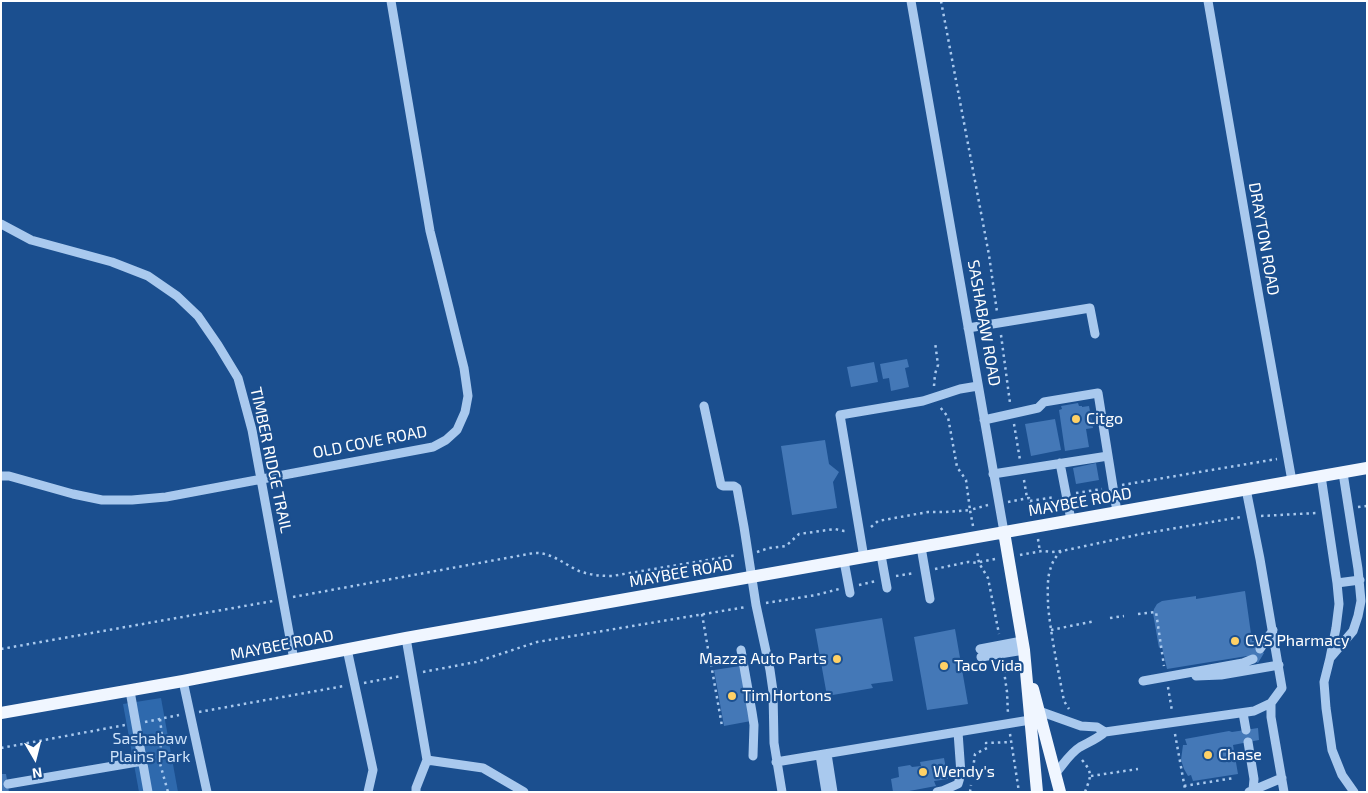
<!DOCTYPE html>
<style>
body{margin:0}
#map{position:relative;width:1368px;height:793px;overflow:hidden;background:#1b4f8f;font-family:"Exo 2",sans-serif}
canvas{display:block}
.frame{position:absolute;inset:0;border:2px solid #fff;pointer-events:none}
.north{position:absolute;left:10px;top:733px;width:50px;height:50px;-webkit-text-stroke:4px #1b4f8f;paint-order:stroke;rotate:172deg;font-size:14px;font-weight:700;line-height:20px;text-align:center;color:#fff}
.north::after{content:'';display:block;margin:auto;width:18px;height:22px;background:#fff;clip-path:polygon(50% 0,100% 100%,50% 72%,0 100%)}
</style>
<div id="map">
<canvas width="1368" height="793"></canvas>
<div class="frame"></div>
<div class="north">N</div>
</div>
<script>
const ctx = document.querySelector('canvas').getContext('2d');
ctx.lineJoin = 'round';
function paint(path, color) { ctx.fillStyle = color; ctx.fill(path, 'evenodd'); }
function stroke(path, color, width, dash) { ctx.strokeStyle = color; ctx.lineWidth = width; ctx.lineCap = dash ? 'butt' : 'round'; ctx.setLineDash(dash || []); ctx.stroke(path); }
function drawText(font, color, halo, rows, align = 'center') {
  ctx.font = font + ' "Exo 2",sans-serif'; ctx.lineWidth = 4.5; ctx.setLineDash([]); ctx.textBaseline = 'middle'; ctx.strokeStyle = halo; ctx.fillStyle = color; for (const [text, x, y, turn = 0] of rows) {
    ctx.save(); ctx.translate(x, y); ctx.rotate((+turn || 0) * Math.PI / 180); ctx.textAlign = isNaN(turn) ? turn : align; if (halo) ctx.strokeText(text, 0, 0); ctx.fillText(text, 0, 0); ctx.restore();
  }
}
const green = new Path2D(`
 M161,698L178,792H139L123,704Z`);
const building = new Path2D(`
 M907,359L909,367L905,368L909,387L891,391L889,378L883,379L880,364Z
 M874,362L878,382L851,387L847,367Z
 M1078,403L1079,406H1082V407L1089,406L1093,428L1086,429L1089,447L1065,451L1059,410L1062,409L1061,406Z
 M1055,419L1061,450L1031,456L1025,424Z
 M825,440L829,464L839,472L833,482L837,508L792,515L781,446Z
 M1096,463L1099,480L1076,484L1073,468Z
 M1245,591L1252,641H1254L1255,646L1264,653L1258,663L1247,656L1167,669L1162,647L1159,648L1153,613L1154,609L1157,604L1162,601L1196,596V599Z
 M882,618L893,681L871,684L873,688L827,696L815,629Z
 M955,629L968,704L927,710L914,637Z
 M740,666L751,721L724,726L714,670Z
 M1258,728L1259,740L1233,745L1238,774L1193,781L1191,775L1188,776L1184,769L1181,760L1183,745H1187L1185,739L1229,731L1232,732Z
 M944,758L948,779L934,781L936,786L904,792H893L891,779L899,777L898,767L910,765L912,767L921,766L920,762Z
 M1,774H6L9,792H1Z`);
const path = new Path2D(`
 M941,1L989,255L997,312
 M1001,335L1010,403
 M934,386L935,374L938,365L935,342
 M1014,424L1020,460
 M1024,480L1027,498
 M1122,485L1277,459
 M1076,493L1102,489
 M1030,501L1055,497
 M1008,502L1029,498L1032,514
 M1358,507L1367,506
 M1261,516L1316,513
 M973,526L970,510L988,505
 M871,527L878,521L928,512H946L970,510L966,480L957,467L948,417L940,407
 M1038,539L1040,552
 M1061,551C1054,558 1051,565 1049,574C1047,585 1048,595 1048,605C1051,637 1058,669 1064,701L1069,709
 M757,552L769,548L786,546L799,534L835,529L844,531H848
 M1020,555L1042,551L1052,552L1062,551L1141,534L1241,517
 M995,559L980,562L979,563L988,578L999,634
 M935,569L968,562L979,563L977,551
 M896,576L915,573
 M859,585L876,581
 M293,597L534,553C551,552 564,564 579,571C590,575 600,576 612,576L737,555
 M766,603L816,595L839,589
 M702,614L708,649
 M1138,614L1156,612L1164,666
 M1110,618L1124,616
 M1051,630L1095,621
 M1,649L273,601
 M711,664L722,726
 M1003,664L1007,692L1008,714
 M423,672L476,662L537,642L746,607
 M364,683L401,676
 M1168,687L1172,711
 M199,712L344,686
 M160,719L162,736L159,760L168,792
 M145,722L179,715
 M1010,734L1019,792
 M1175,734L1185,789
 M1,748L125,725
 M1082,760C1093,773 1091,776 1085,792
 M973,769L975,754L987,748L986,743L1011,742
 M1091,776L1138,769
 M1184,786L1234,778
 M970,792L971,785`);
const minor = new Path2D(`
 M911,1L1004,532
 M1208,1L1259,297L1292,481
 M1,224L31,240L112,262L148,276L177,296L198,316L218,345L238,378L252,430L294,660
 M968,328L1090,308L1095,334
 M704,406L721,485L723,486H734L737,488L744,527L756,605L770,670L773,691L774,743L782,792
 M984,420L1038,408L1044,402L1098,393L1117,512
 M1060,463L1071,520
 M993,474L1108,456
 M1,476H9L73,494L102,500H132L166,497L433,447L446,440L457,430L465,412L468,396L464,368L430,231L391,1
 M1321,476L1337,583L1339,604L1336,628L1330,658L1353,631L1358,616L1361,601L1358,569L1343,473
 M921,547L930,599
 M881,555L887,588
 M864,558L840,415L923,401L960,389L978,386
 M844,561L850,593
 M1337,583L1360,580
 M406,638L427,760L416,788V792
 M347,649L373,770L368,792
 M980,649L1022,641
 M1260,649L1273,630
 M741,650L752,712L754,725L753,756
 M981,657L1024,650
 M1330,658L1324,682L1326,708L1332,750L1342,775L1354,792
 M1196,676L1221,675L1279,665
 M183,681L207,792
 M1143,681L1243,663L1253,659
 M130,691L148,792
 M1271,703V717L1284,792
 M1039,711L1081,726L1097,727L1105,732
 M1243,713L1246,730
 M1248,742L1254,779L1253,790
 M827,754L833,792
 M820,755L826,792
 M427,760L483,768L524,792
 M776,762L1030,720
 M1055,774C1063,765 1070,753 1080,747C1089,742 1097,739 1105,732L1254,711L1271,703L1282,688L1260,559L1246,489
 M8,784L143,761
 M937,792L942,791L958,784L961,774L958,732
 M1249,792L1282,778`);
const major = new Path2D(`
 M1004,532L1024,650L1037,792
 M1033,689L1060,792
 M1,713L183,681L406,638L1367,468`);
const markers = [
 [1076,419,5,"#ffd166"],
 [1235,641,5,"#ffd166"],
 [837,659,5,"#ffd166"],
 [944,666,5,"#ffd166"],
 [732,696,5,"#ffd166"],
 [1208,755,5,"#ffd166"],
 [923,772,5,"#ffd166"]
];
const streetNames = [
 ["DRAYTON ROAD",1264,239,80],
 ["SASHABAW ROAD",984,323,80],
 ["OLD COVE ROAD",370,442,-11],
 ["TIMBER RIDGE TRAIL",271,460,78],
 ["MAYBEE ROAD",1080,502,-10],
 ["MAYBEE ROAD",681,573,-10],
 ["MAYBEE ROAD",282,645,-11]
];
const poiNames = [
 ["Citgo",1086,419],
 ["CVS Pharmacy",1245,641],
 ["Mazza Auto Parts",827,659,"right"],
 ["Taco Vida",954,666],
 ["Tim Hortons",742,696],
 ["Chase",1218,755],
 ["Wendy's",933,772]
];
const parkNames = [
 ["Sashabaw",150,739],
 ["Plains Park",150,757]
];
paint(green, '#2e69ad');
paint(building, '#4478b7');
stroke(path, '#a9c9ee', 2.5, [2.5, 4]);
stroke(minor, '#a9c9ee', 9);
stroke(major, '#f0f6ff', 12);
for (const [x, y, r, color] of markers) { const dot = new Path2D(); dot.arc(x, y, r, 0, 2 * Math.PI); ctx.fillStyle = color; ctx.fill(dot); stroke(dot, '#1b4f8f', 2); }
drawText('16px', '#fff', '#1b4f8f', streetNames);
drawText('16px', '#fff', '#1b4f8f', poiNames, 'left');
drawText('16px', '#cfe3fa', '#1b4f8f', parkNames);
</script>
